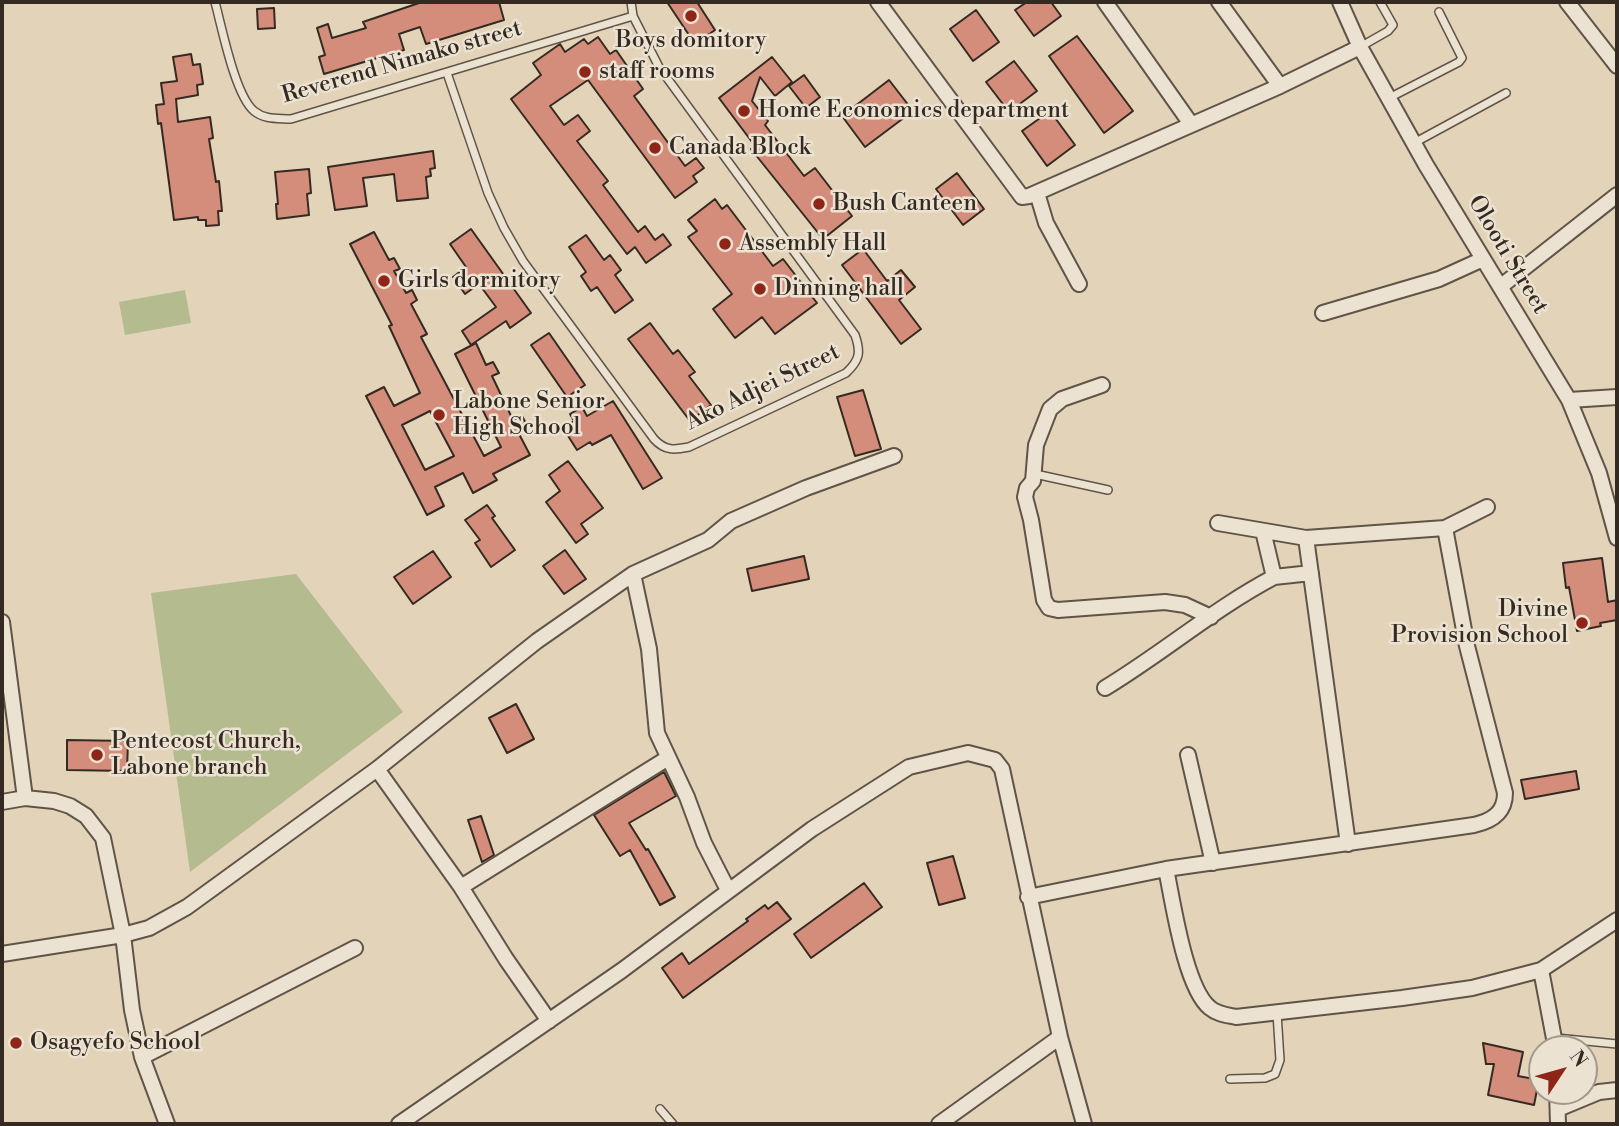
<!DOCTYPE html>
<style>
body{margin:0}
#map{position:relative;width:1619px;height:1126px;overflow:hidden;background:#e2d3b9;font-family:"Libre Bodoni",serif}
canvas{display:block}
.frame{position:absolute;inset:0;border:4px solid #352a22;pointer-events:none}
.north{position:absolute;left:1528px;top:1035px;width:70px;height:70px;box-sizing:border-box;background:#ece2d2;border:2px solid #a3988c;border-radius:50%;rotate:54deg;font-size:19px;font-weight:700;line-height:28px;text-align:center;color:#352a22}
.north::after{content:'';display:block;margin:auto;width:24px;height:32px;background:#8f2418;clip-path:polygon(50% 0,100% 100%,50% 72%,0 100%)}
</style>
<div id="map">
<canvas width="1619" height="1126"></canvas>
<div class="frame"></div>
<div class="north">N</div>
</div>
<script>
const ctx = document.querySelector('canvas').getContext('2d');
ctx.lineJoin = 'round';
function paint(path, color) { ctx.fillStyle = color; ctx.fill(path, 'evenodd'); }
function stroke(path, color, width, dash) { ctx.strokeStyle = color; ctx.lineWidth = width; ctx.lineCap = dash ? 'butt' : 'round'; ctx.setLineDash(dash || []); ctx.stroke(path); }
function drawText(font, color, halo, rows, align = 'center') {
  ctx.font = font + ' "Libre Bodoni",serif'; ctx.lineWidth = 5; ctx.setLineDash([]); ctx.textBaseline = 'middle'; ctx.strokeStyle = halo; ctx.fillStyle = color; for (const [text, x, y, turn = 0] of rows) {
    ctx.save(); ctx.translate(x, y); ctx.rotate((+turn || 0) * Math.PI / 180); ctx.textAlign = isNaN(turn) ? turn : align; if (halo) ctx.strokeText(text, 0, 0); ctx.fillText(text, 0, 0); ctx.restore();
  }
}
const green = new Path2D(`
 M185,290L191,323L125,335L119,302Z
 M296,574L403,712L190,872L151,593Z`);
const building = new Path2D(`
 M422,2H499L504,20L426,44L420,27L399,34L404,50L324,74L319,57L325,55L317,28L328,24L332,38L366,28L363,22Z
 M667,2H697L715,30L695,44Z
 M1027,2H1051L1061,16L1034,36L1015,10Z
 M274,8L275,28L258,29L257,9Z
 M976,10L999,42L973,61L950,29Z
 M1077,36L1133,111L1104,133L1049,56Z
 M598,37L610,54L616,50L643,89L634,96L685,166L696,158L704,168L693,176L697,182L675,198L588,80L550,106L564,125L578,115L590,131L577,141L608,181L603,185L638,232L645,226L655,240L663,234L671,245L646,263L635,247L627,254L511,99L541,75L533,63L560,44L565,52L584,39L588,44Z
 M191,54L193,65L200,64L203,84L197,85L198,95L176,99L178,122L210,117L213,138L209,139L216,182L219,181L222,211H218L219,225L206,226V220H198V217L174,220L161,123L158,124L156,105L164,104L161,83L177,81L173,57Z
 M772,57L792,82L775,96L760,77L752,101L768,121L765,125L804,176L815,168L852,216L823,239L751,149L755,146L719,98Z
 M1014,61L1037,91L1009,112L986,82Z
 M804,75L820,97L806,108L789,86Z
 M889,80L913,111L865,147L842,116Z
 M1050,111L1075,145L1047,166L1022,131Z
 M433,151L435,168L430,169L431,176L426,177L428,198L397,201L394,174L363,178L367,206L335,210L328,167Z
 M309,169L311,193L307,194L309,215L277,219L276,204H278L275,172Z
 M957,173L984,209L963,225L936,189Z
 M715,199L722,209L727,205L773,266L783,259L817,303L775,334L762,317L735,338L713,309L732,294L688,237L697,231L688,220Z
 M471,229L531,313L510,328L506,321L471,345L462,331L496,307L479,284L465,294L453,277L466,267L450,244Z
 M374,232L389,260L394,258L400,269L394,271L406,293L412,290L417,300L411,304L427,334L421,337L484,456L501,447L455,354L476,343L486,365L493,362L499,373L492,376L513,420L522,416L528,427L518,432L530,455L493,474L497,480L473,493L463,473L435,487L444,506L427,515L366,396L384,387L394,406L420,393L389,326L392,325L350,244ZM430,411L454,456L425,470L402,425Z
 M586,235L604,260L610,255L621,270L615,275L633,300L615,313L597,287L591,291L581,276L586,272L569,247Z
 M863,249L887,281L901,270L915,287L899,300L921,329L901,344L842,265Z
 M650,323L673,354L678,350L695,372L689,376L711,405L690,421L628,339Z
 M549,333L585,385L567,397L531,345Z
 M863,390L881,449L855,456L837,397Z
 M613,401L662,478L643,489L611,435L592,445L590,442L577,450L563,428L574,421L570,414L582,407L587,416Z
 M568,461L603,508L581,524L588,534L576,543L546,502L560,491L549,475Z
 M487,505L495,516L492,518L515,550L491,567L475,543L480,540L465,520Z
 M565,550L586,579L564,594L543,566Z
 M433,551L451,577L413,604L394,577Z
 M804,556L809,579L752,591L747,569Z
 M1602,558L1608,602L1617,600V620L1600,623L1601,626L1577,631L1569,587L1566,588L1563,563Z
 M516,704L534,739L507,753L489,718Z
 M67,740L128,741L127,771L67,770Z
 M1576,771L1579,789L1525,799L1521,780Z
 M664,772L676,796L629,823L646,850L648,849L675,897L660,905L630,850L620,856L594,815Z
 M481,816L494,855L482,862L468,820Z
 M953,856L965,898L939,905L927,863Z
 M864,883L882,907L811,958L794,934Z
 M777,902L791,919L683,998L662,968L682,953L689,964L748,921L746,919L765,905L768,909Z
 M1483,1043L1523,1052L1518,1076L1539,1080L1534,1105L1488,1095L1494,1064H1486Z`);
const lane = new Path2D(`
 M215,2C222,28 235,95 254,111C265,120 278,118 291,119L633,16
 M1360,47L1388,31L1393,25L1380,2
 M447,73L488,193L504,228L523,261L654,439C665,451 674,450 689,447L846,373C860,360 861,352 855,335L659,67L633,16L631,2
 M1389,98L1459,62L1462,58L1439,12
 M1414,143L1506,93
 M1035,474L1108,490
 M1556,1038L1617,1044
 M1230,1079L1265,1078L1275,1074L1280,1060L1277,1013
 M660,1109L673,1124`);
const street = new Path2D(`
 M878,2L1022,197L1029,196L1280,86L1360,47
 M1105,2L1191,124
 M1219,2L1280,86
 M1340,2L1360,47L1426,165L1569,400L1599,473L1617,538
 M1567,2L1617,66
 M1037,193L1046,223L1079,284
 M1500,287L1617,195
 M1323,313L1439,279L1483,259
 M1102,385L1062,399L1050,409L1036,445L1033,481L1027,488L1025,497L1031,520L1044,600L1049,608L1058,610L1165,602L1185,605L1211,617
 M1569,400L1617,397
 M1218,523L1306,538L1445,528L1487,507
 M1306,538L1348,844
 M633,574L649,649L657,733L687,797L704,843L728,890
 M1274,577L1311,573
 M2,622L25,798L54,801L70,806L86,816L103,838L123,935L132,1010L142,1057L167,1124
 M1105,688C1163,653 1215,608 1274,577L1263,531
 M1188,755L1213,863
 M377,769L461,887L506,959L549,1021
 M2,802L25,798
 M1166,869C1173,902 1185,988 1210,1008C1217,1014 1227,1015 1236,1017L1402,998L1472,988L1541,970
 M461,887L668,758
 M1028,897L1166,869L1474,825C1492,821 1505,813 1505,793L1467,646L1445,528
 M2,954L123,935L149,928L187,907L377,769L537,641L633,574L708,540L731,521L806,488L894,456
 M1556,1049L1541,970L1617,920
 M142,1057L355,948
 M1557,1091L1558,1124
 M1558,1109L1599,1092L1617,1090
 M399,1124L621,971L812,829L909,767L968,753L995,760L1002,769L1060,1037L1084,1124
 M939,1124L1060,1037`);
const markers = [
 [691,16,7,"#8f2418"],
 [585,72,7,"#8f2418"],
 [744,111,7,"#8f2418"],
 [655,148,7,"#8f2418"],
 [819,204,7,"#8f2418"],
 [725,244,7,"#8f2418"],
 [384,281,7,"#8f2418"],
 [760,289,7,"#8f2418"],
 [439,415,7,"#8f2418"],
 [1582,623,7,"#8f2418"],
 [97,755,7,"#8f2418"],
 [16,1043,7,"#8f2418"]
];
const poiNames = [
 ["Boys domitory",691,41,"center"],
 ["staff rooms",599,72],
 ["Home Economics department",758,111],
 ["Canada Block",669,148],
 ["Bush Canteen",833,204],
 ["Assembly Hall",739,244],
 ["Girls dormitory",398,281],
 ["Dinning hall",774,289],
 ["Labone Senior",453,402],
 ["High School",453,428],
 ["Divine",1568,610,"right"],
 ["Provision School",1568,636,"right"],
 ["Pentecost Church,",111,742],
 ["Labone branch",111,768],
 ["Osagyefo School",30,1043]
];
const streetNames = [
 ["Reverend Nimako street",402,63,-16],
 ["Olooti Street",1507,255,59],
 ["Ako Adjei Street",763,388,-26]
];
paint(green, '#b4bc8f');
paint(building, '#d48d7b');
stroke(building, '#352a22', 2);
stroke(lane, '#605448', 10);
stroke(street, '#605448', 18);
stroke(lane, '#ece2d2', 7);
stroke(street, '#ece2d2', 14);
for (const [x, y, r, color] of markers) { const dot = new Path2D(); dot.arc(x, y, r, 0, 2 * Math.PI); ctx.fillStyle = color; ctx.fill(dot); stroke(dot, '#ece2d2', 2.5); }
drawText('23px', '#352a22', '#ece2d2', poiNames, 'left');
drawText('23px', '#352a22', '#ece2d2', streetNames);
</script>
